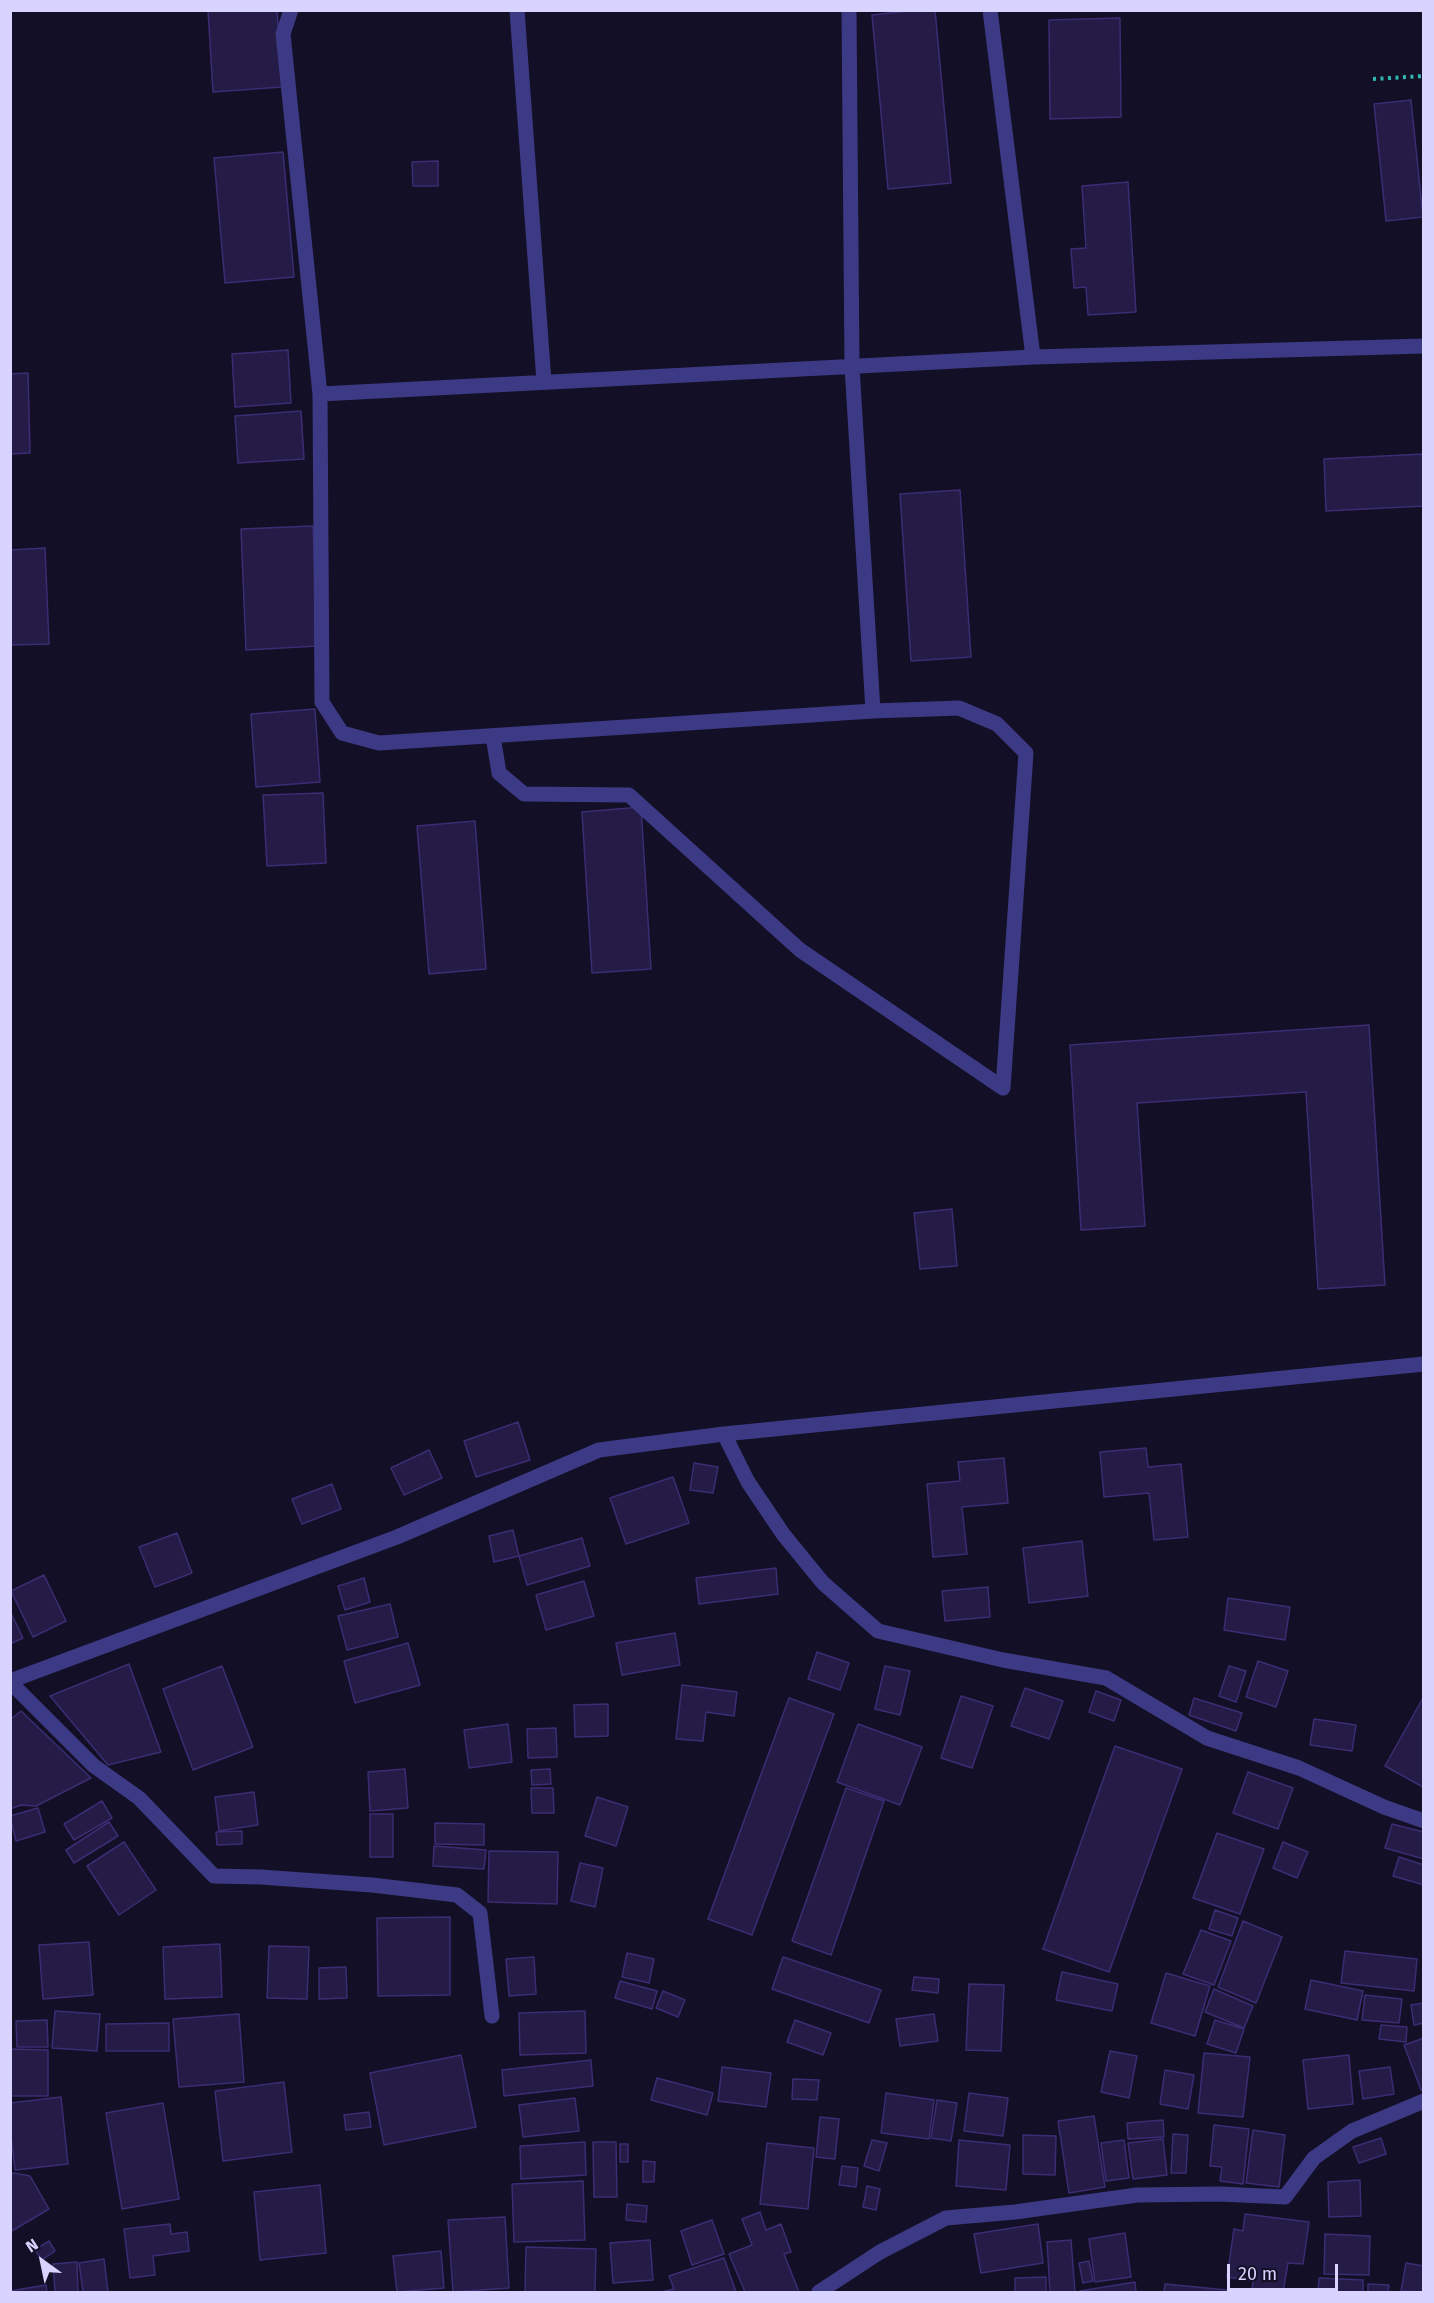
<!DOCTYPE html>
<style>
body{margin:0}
#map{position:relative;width:1434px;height:2303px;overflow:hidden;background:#130f26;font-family:"Fira Sans",sans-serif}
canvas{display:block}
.frame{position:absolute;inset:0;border:12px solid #d9d4ff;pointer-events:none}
.north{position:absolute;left:12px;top:2231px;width:60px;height:60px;-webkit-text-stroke:4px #130f26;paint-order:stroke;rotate:327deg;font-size:16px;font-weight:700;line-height:24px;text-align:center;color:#d9d4ff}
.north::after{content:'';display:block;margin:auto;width:21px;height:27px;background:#d9d4ff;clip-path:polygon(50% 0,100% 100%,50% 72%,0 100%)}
.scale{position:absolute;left:1227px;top:2264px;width:111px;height:27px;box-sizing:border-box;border:3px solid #d9d4ff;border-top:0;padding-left:8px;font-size:18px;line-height:21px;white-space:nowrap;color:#d9d4ff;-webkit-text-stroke:4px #130f26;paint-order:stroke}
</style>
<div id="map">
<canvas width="1434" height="2303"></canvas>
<div class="frame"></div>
<div class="north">N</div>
<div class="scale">20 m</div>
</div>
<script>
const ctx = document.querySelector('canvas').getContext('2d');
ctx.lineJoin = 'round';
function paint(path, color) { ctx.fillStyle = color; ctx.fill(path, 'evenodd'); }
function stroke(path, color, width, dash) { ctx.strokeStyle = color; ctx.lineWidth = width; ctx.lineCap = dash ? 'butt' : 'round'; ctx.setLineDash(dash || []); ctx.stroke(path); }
const building = new Path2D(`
 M208,10H277L282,87L213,92Z
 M917,10H935L951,183L888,189L872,15Z
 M1120,18L1121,117L1050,119L1049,20Z
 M1411,100L1423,217L1386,221L1374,104Z
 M283,152L294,277L225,283L214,158Z
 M438,161V186H413L412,162Z
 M1128,182L1136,312L1088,315L1086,287L1074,288L1071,249L1086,248L1082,186Z
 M288,350L291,403L235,407L232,354Z
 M28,373L30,453L10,454V374Z
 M301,411L304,459L238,463L235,416Z
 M1424,454V506L1326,511L1324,459Z
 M960,490L971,657L911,661L900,494Z
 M313,526L318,646L246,650L241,529Z
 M45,548L49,644L10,645V550Z
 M315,709L320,782L256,787L251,714Z
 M323,793L326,863L267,866L263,795Z
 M641,807L651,969L592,973L582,812Z
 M475,821L486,969L429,974L417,826Z
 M1369,1025L1385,1285L1318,1289L1306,1092L1137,1103L1145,1226L1081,1230L1070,1045Z
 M952,1209L957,1266L920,1269L914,1213Z
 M518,1422L530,1460L476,1477L464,1441Z
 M1146,1448L1148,1467L1181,1464L1188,1537L1154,1540L1149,1493L1104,1497L1100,1452Z
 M429,1450L442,1478L404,1495L391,1468Z
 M1004,1458L1008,1503L962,1507L967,1554L933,1557L927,1484L960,1481L958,1462Z
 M694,1463L718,1467L713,1493L690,1490Z
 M673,1477L689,1523L626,1544L610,1498Z
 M332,1484L341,1509L302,1524L292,1499Z
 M513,1530L519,1556L494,1562L489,1536Z
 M177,1533L192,1573L155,1587L139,1547Z
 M582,1538L590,1566L527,1585L519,1556Z
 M1082,1541L1088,1596L1029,1603L1023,1548Z
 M776,1568L778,1594L699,1604L696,1578Z
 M44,1575L66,1621L33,1637L11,1591Z
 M364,1578L370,1602L345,1610L338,1586Z
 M584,1581L594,1616L546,1630L536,1595Z
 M988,1587L990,1617L945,1621L942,1591Z
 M1228,1598L1290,1607L1285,1640L1224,1630Z
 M390,1604L398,1637L347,1650L338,1616Z
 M10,1611L23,1638L10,1644Z
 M675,1633L680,1665L622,1675L616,1643Z
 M408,1643L420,1685L355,1703L344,1661Z
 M817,1652L849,1663L840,1690L808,1679Z
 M1258,1661L1288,1671L1276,1707L1246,1697Z
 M129,1664L161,1752L108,1765L50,1696Z
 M222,1666L253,1747L193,1770L163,1689Z
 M885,1666L910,1671L900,1715L875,1709Z
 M1229,1666L1246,1671L1236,1702L1219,1696Z
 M682,1685L737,1692L734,1716L706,1712L703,1741L676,1739Z
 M1025,1688L1063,1701L1049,1739L1011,1726Z
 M1096,1691L1121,1700L1114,1721L1089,1712Z
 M961,1696L993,1706L972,1768L941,1758Z
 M1424,1696V1787H1423L1385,1766Z
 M789,1698L834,1714L752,1935L708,1919Z
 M1194,1698L1242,1713L1236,1731L1189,1715Z
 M608,1704V1736L575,1737L574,1705Z
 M21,1711L91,1778L36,1806L21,1805L10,1809V1720Z
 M1314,1719L1356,1725L1352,1751L1310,1745Z
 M508,1724L512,1762L469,1768L464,1730Z
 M858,1724L922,1747L900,1805L837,1782Z
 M556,1728L557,1757L528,1758L527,1729Z
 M1115,1746L1182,1769L1109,1972L1043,1949Z
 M405,1769L408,1808L370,1811L368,1772Z
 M550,1769L551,1784L532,1785L531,1770Z
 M1248,1772L1293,1788L1278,1829L1233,1813Z
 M531,1788H553L554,1813H532Z
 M846,1788L884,1801L831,1955L792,1941Z
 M254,1792L258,1825L219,1831L215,1797Z
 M597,1797L628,1807L616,1846L585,1836Z
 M102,1801L112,1818L74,1840L64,1824Z
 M38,1808L45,1832L16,1841L10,1816Z
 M370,1814H393V1857H370Z
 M109,1822L118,1836L74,1863L66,1850Z
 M435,1823L484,1824V1845L435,1844Z
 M1392,1824L1424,1832V1859L1385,1848Z
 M242,1831V1844L217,1845L216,1832Z
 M1217,1833L1264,1849L1240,1914L1193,1898Z
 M124,1842L156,1890L119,1915L87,1866Z
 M1283,1842L1308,1852L1297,1878L1273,1868Z
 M434,1846L486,1850L484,1869L433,1866Z
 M489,1851L558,1852L557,1904L488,1902Z
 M1399,1857L1424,1865V1885L1393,1876Z
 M580,1863L603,1868L595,1907L571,1901Z
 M1215,1910L1238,1918L1232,1936L1209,1929Z
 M450,1917V1995L378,1996L377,1918Z
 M1243,1921L1282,1937L1256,2003L1218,1987Z
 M1201,1930L1231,1941L1214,1985L1183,1974Z
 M89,1942L93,1995L43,1999L39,1945Z
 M220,1944L222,1997L165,1999L163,1947Z
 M269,1946L309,1947L307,1999L267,1998Z
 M1345,1951L1417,1959L1414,1991L1341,1983Z
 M627,1953L654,1959L649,1983L622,1977Z
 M534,1957L536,1994L509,1996L506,1959Z
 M783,1957L881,1990L869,2023L772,1989Z
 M346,1967L347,1998L319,1999V1968Z
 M1062,1972L1118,1984L1112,2011L1056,2000Z
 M1166,1973L1210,1986L1195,2036L1151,2023Z
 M914,1977L939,1979L938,1993L912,1990Z
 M1311,1980L1363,1991L1357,2020L1305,2009Z
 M620,1981L657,1991L652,2009L615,1998Z
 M969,1984L1004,1985L1001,2051L966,2050Z
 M1214,1989L1253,2006L1244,2028L1205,2012Z
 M663,1991L685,2000L678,2017L656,2008Z
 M1365,1995L1402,1999L1399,2023L1362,2020Z
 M1424,2003V2023L1414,2025L1411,2005Z
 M55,2011L100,2014L97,2051L52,2048Z
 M585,2011L586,2053L520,2055L519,2013Z
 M239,2014L244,2082L179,2087L173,2019Z
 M934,2014L938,2041L900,2046L896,2019Z
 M47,2020L48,2047H17L16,2021Z
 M795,2020L831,2033L823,2055L787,2042Z
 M1215,2020L1244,2029L1236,2053L1207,2044Z
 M169,2023V2051H106V2024Z
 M1381,2025L1407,2027L1406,2042L1379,2039Z
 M1424,2038V2089L1421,2090L1404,2045Z
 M10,2049L48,2050V2096H10Z
 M1110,2051L1137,2056L1129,2098L1101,2092Z
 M1204,2053L1250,2057L1243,2117L1198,2113Z
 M461,2055L476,2127L384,2145L370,2073Z
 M1349,2055L1353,2104L1308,2109L1303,2060Z
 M591,2060L593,2086L504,2096L502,2070Z
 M722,2067L771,2073L766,2107L718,2101Z
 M1390,2067L1394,2094L1363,2099L1359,2071Z
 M1165,2070L1194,2075L1188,2109L1160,2104Z
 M657,2078L713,2093L707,2115L651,2100Z
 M793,2079L819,2080L817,2100L792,2099Z
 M284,2082L292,2152L223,2161L215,2091Z
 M886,2093L934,2100L929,2139L881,2133Z
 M969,2093L1008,2098L1003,2136L964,2131Z
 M61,2097L68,2164L15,2170L10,2127V2103Z
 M575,2098L579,2131L523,2137L519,2105Z
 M937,2100L957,2103L951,2141L931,2138Z
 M163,2103L179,2199L122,2209L106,2113Z
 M369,2112L371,2127L346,2130L344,2115Z
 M1094,2116L1105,2187L1069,2193L1058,2121Z
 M820,2117L839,2119L835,2159L816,2157Z
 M1163,2120L1164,2137L1128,2139L1127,2123Z
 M1214,2125L1249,2129L1243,2184L1220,2181L1222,2167L1210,2166Z
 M1253,2130L1285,2135L1279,2187L1246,2183Z
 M1173,2134L1188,2135L1186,2173H1171Z
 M1023,2135L1056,2136L1055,2175L1023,2174Z
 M1381,2138L1386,2154L1359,2163L1353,2147Z
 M1163,2139L1167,2175L1133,2179L1128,2143Z
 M872,2140L887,2143L879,2171L864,2166Z
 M959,2140L1010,2145L1006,2190L956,2186Z
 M1124,2140L1129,2178L1106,2181L1101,2143Z
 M585,2142L586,2175L521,2179L520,2146Z
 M593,2142H616L617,2197H594Z
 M767,2143L814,2148L808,2209L760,2204Z
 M620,2144H628V2162H620Z
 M643,2161L655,2162L654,2182H643Z
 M842,2166L858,2168L856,2187L839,2185Z
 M14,2173L30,2176L49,2209L10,2232V2175Z
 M1360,2180L1361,2216L1329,2217L1328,2182Z
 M583,2181L585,2240L514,2242L512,2184Z
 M320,2185L326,2253L260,2260L254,2192Z
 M867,2186L880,2189L876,2210L863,2207Z
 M627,2204L647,2206L646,2222L626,2220Z
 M760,2212L766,2230L781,2224L791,2252L784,2254L799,2292H745L729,2254L752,2245L742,2219Z
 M1245,2214L1309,2222L1303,2264L1288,2263L1283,2292L1252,2289L1253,2281L1227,2277L1234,2229L1243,2231Z
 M505,2217L509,2288L453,2292L448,2220Z
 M712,2220L724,2254L692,2265L681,2231Z
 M170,2224L171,2234L187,2232L189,2251L153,2256L155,2275L130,2278L124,2229Z
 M1038,2224L1043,2263L981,2273L974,2234Z
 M1125,2233L1131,2277L1095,2282L1089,2239Z
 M1325,2234L1370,2236L1369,2275L1324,2274Z
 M650,2240L653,2280L613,2283L610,2243Z
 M1071,2240L1075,2292H1050L1047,2242Z
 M49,2241L55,2251L42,2260L35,2250Z
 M526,2247L596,2249L595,2292H525Z
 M441,2251L444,2288L397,2292L393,2256Z
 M724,2258L736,2292H661L674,2289L669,2276Z
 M104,2259L108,2292H83L79,2263Z
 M1089,2261L1093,2281L1083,2283L1079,2263Z
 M77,2262L78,2292H55L53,2264Z
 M1406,2263L1424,2266V2292L1401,2291Z
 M1046,2277V2292H1015V2278Z
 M1319,2278L1363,2280V2292H1318Z
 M1135,2282L1136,2292H1080V2291Z
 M1165,2284L1237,2291V2292H1164Z
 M1368,2284L1389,2285L1388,2292H1368Z
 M46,2285L47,2292H10V2291Z`);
const path = new Path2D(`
 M1373,79L1424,76`);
const minor = new Path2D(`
 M291,10L283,34L320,394L322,702L342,733L379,743L873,711L959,708L997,724L1026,753L1003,1088L800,950L629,795L524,794L499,773L493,736
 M517,10L544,382
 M849,10L852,367L873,711
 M990,10L1033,357
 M320,394L1033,357L1424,346
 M724,1434L748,1482L783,1534L823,1583L878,1631L1003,1660L1106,1678L1207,1738L1299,1768L1384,1807L1424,1821
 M10,1681L397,1537L599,1450L724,1434L1424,1364
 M10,1682L94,1766L139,1798L214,1876L261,1877L372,1885L457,1895L480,1913L492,2016
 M819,2292L880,2252L946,2218L1015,2212L1137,2195L1220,2194L1285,2197L1314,2158L1352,2131L1424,2101`);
paint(building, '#241b47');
stroke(building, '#3b2d73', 1.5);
stroke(path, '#2fb8b0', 4, [3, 4.5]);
stroke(minor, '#3d3a85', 15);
</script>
